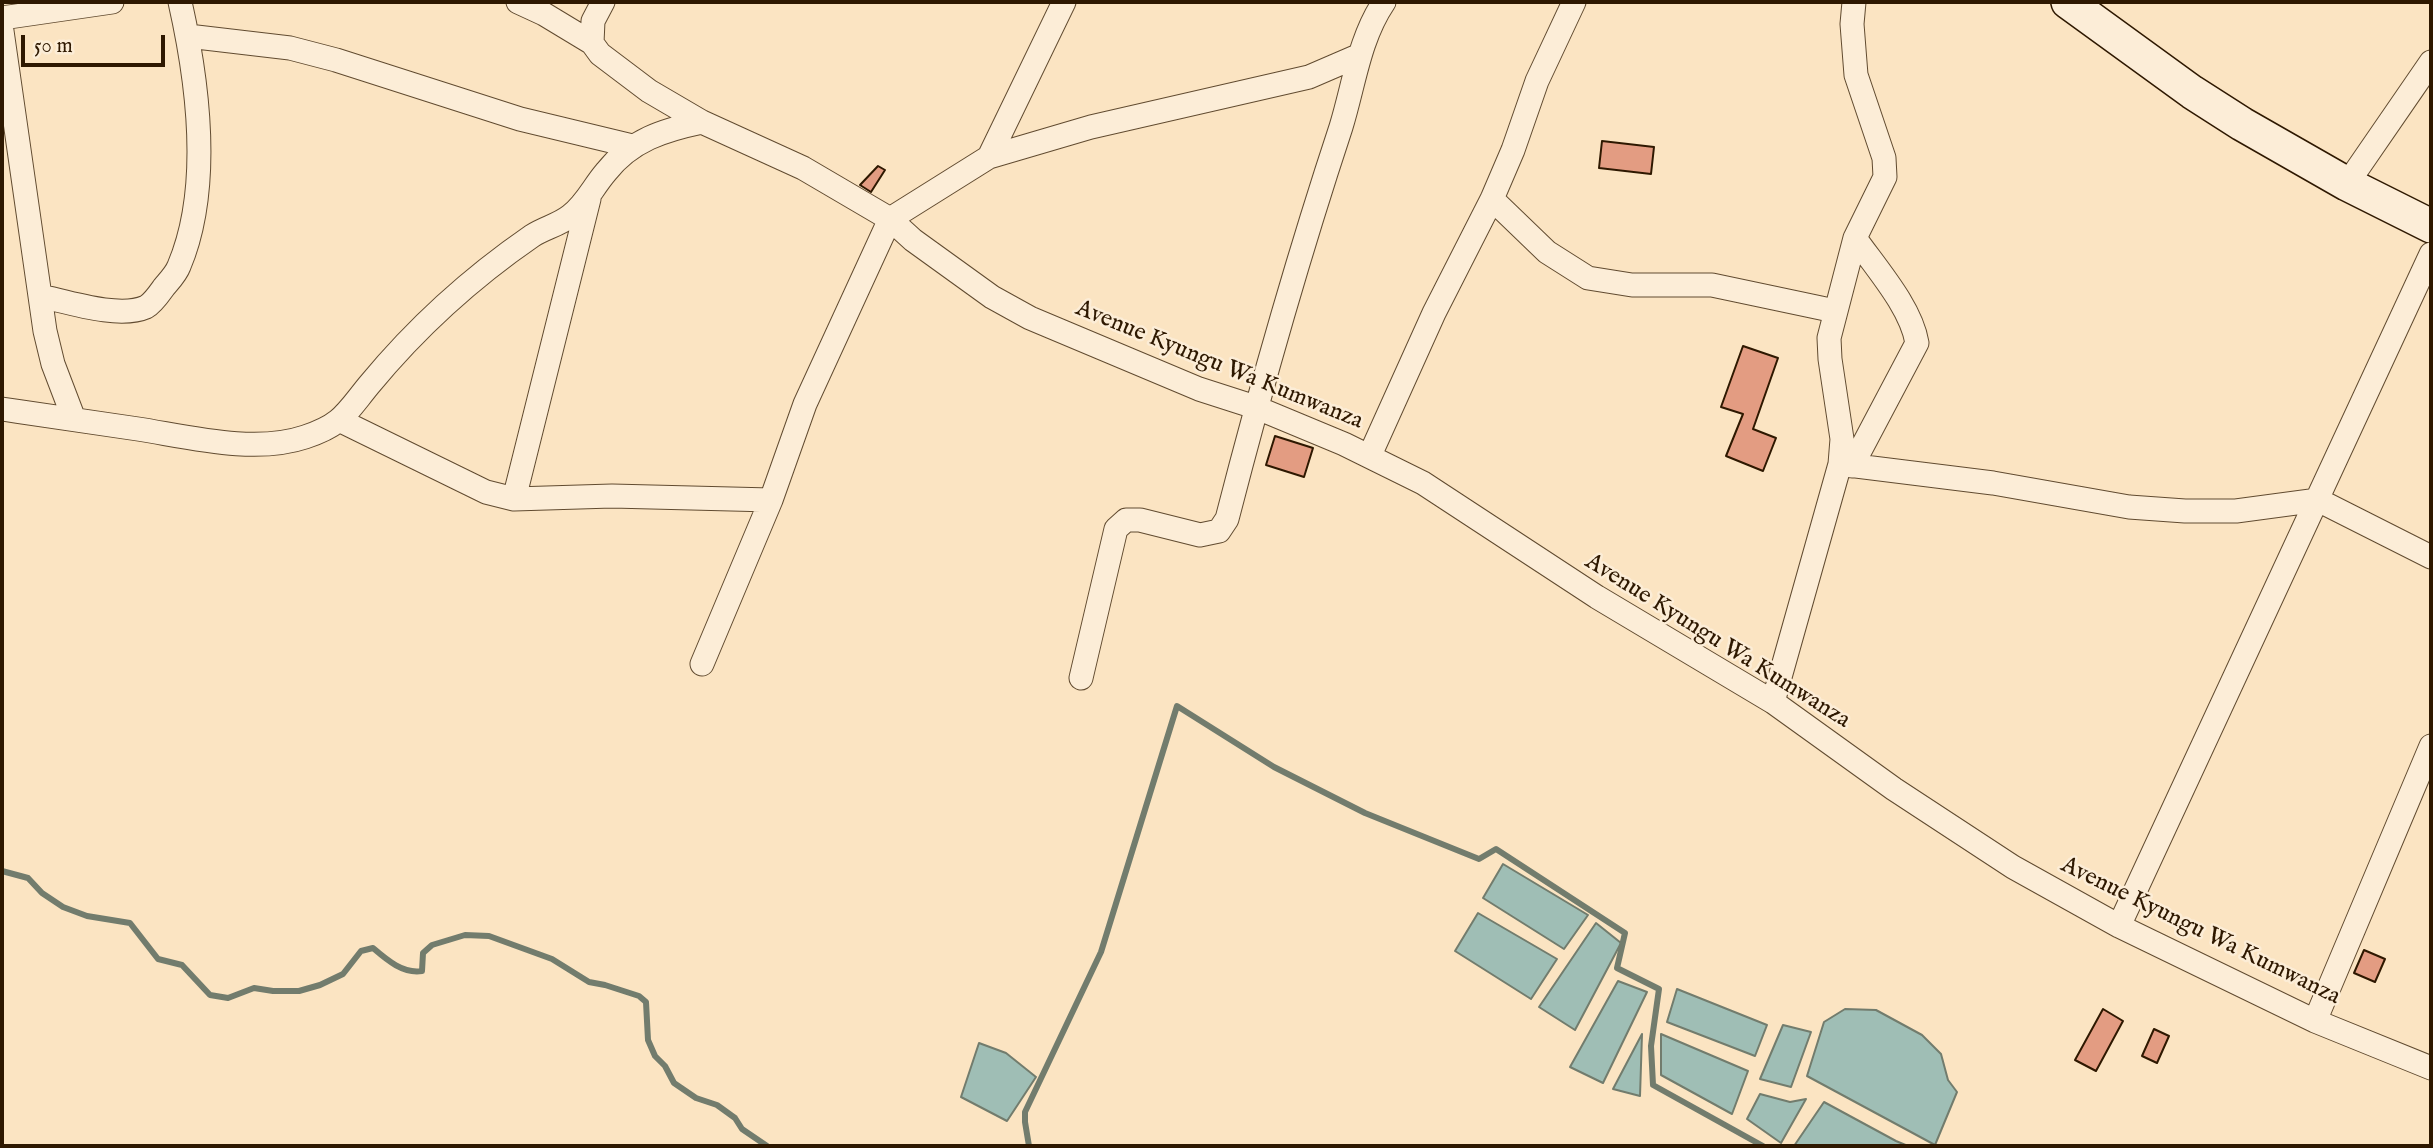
<!DOCTYPE html>
<style>
body{margin:0}
#map{position:relative;width:2433px;height:1148px;overflow:hidden;background:#fbe4c2;font-family:"IM FELL English",serif}
canvas{display:block}
.frame{position:absolute;inset:0;border:4px solid #2e1800;pointer-events:none}
.scale{position:absolute;left:21px;top:35px;width:144px;height:32px;box-sizing:border-box;border:4px solid #2e1800;border-top:0;padding-left:9px;font-size:21px;line-height:24px;white-space:nowrap;color:#2e1800;-webkit-text-stroke:5px #fcedd7;paint-order:stroke}
</style>
<div id="map">
<canvas width="2433" height="1148"></canvas>
<div class="frame"></div>
<div class="scale">50 m</div>
</div>
<script>
const ctx = document.querySelector('canvas').getContext('2d');
ctx.lineJoin = 'round';
function paint(path, color) { ctx.fillStyle = color; ctx.fill(path, 'evenodd'); }
function stroke(path, color, width, dash) { ctx.strokeStyle = color; ctx.lineWidth = width; ctx.lineCap = dash ? 'butt' : 'round'; ctx.setLineDash(dash || []); ctx.stroke(path); }
function drawText(font, color, halo, rows, align = 'center') {
  ctx.font = font + ' "IM FELL English",serif'; ctx.lineWidth = 5; ctx.setLineDash([]); ctx.textBaseline = 'middle'; ctx.strokeStyle = halo; ctx.fillStyle = color; for (const [text, x, y, turn = 0] of rows) {
    ctx.save(); ctx.translate(x, y); ctx.rotate((+turn || 0) * Math.PI / 180); ctx.textAlign = isNaN(turn) ? turn : align; if (halo) ctx.strokeText(text, 0, 0); ctx.fillText(text, 0, 0); ctx.restore();
  }
}
const water = new Path2D(`
 M1503,864L1588,915L1564,949L1483,898Z
 M1478,913L1557,959L1531,999L1455,951Z
 M1596,923L1621,943L1575,1030L1539,1007Z
 M1618,981L1647,992L1603,1083L1570,1067Z
 M1677,989L1767,1025L1755,1056L1667,1022Z
 M1845,1009L1876,1010L1922,1035L1941,1054L1948,1080L1957,1092L1935,1145L1807,1076L1824,1022Z
 M1783,1025L1811,1032L1791,1087L1760,1079Z
 M1642,1034L1640,1096L1613,1089Z
 M1661,1034L1748,1071L1732,1114L1661,1075Z
 M979,1043L1006,1053L1036,1077L1007,1121L961,1097Z
 M1760,1094L1790,1102L1806,1099L1781,1143L1747,1119Z
 M1824,1102L1896,1141L1908,1146H1794Z`);
const stream = new Path2D(`
 M2,871L28,878L42,893L63,907L87,916L130,923L158,959L182,965L210,995L228,998L254,988L273,991H299L320,985L343,974L361,951L373,948C387,960 403,974 422,971L423,953L432,945L465,935L489,936L552,959L589,982L605,985L639,996L646,1002L648,1040L655,1056L665,1066L674,1083L696,1098L717,1105L735,1118L742,1129L767,1146
 M1029,1146L1025,1122V1112L1101,952L1177,706L1274,767L1365,813L1479,859L1496,849L1625,933L1617,968L1659,989L1651,1046L1653,1085L1763,1146`);
const building = new Path2D(`
 M1602,141L1654,147L1651,174L1599,168Z
 M878,166L885,170L871,192L860,185Z
 M1743,346L1778,358L1753,429L1776,438L1763,471L1726,456L1743,414L1721,407Z
 M1275,436L1313,448L1304,477L1266,465Z
 M2364,950L2385,959L2375,982L2354,973Z
 M2103,1009L2123,1021L2096,1071L2075,1060Z
 M2154,1029L2169,1036L2157,1063L2142,1056Z`);
const street = new Path2D(`
 M518,2L544,14L592,43L600,54L649,91L702,122L803,168L890,219L913,240L992,297L1030,318L1199,389L1255,407L1344,444L1423,483L1597,597L1773,702L1894,789L2013,867L2119,926L2315,1021L2431,1068
 M2,18L112,2
 M2,31L45,331L53,364L74,419
 M188,36L290,48L336,60L520,119L632,146
 M592,43L593,21L603,2
 M989,157L1064,2
 M2347,184L2431,62
 M1492,199L1547,252L1588,278L1632,285H1712L1835,311
 M40,296C68,302 119,319 146,307C153,303 159,294 164,287C169,281 176,274 179,266C212,188 198,82 180,2
 M2,409C47,416 92,422 138,429C189,437 255,454 305,437C342,425 346,413 369,385C416,328 471,278 532,236C544,228 559,225 570,216C586,204 593,187 606,172C631,140 664,130 702,122
 M341,421L486,492L514,499L612,496L771,500
 M1370,455L1434,313L1492,199L1513,150L1537,81L1574,2
 M1840,464L1993,483L2129,507L2185,511H2236L2318,500L2431,557
 M1852,466L1917,343C1911,307 1876,268 1855,238
 M514,499L589,199
 M702,664L771,500L805,404L890,219L989,157L1091,127L1309,77L1360,55
 M1081,678L1116,529L1126,520H1140L1200,535L1219,531L1227,519C1261,387 1298,257 1341,127C1354,85 1359,39 1384,2
 M1773,702L1840,464L1842,439L1830,359L1829,338L1855,238L1885,177L1884,158L1856,75L1852,24L1854,2
 M2119,926L2431,254
 M2315,1021L2431,746`);
const secondary = new Path2D(`
 M2068,2L2192,92L2242,124L2347,184L2431,226`);
const streetNames = [
 ["Avenue Kyungu Wa Kumwanza",1219,366,22],
 ["Avenue Kyungu Wa Kumwanza",1717,642,32],
 ["Avenue Kyungu Wa Kumwanza",2200,932,26]
];
paint(water, '#9fbeb5');
stroke(water, '#727c6d', 2);
stroke(stream, '#727c6d', 6);
paint(building, '#e39c82');
stroke(building, '#2e1800', 2);
stroke(street, '#614b30', 25);
stroke(secondary, '#2e1800', 36);
stroke(street, '#fcedd7', 23);
stroke(secondary, '#fcedd7', 33);
drawText('24px', '#2e1800', '#fcedd7', streetNames);
</script>
